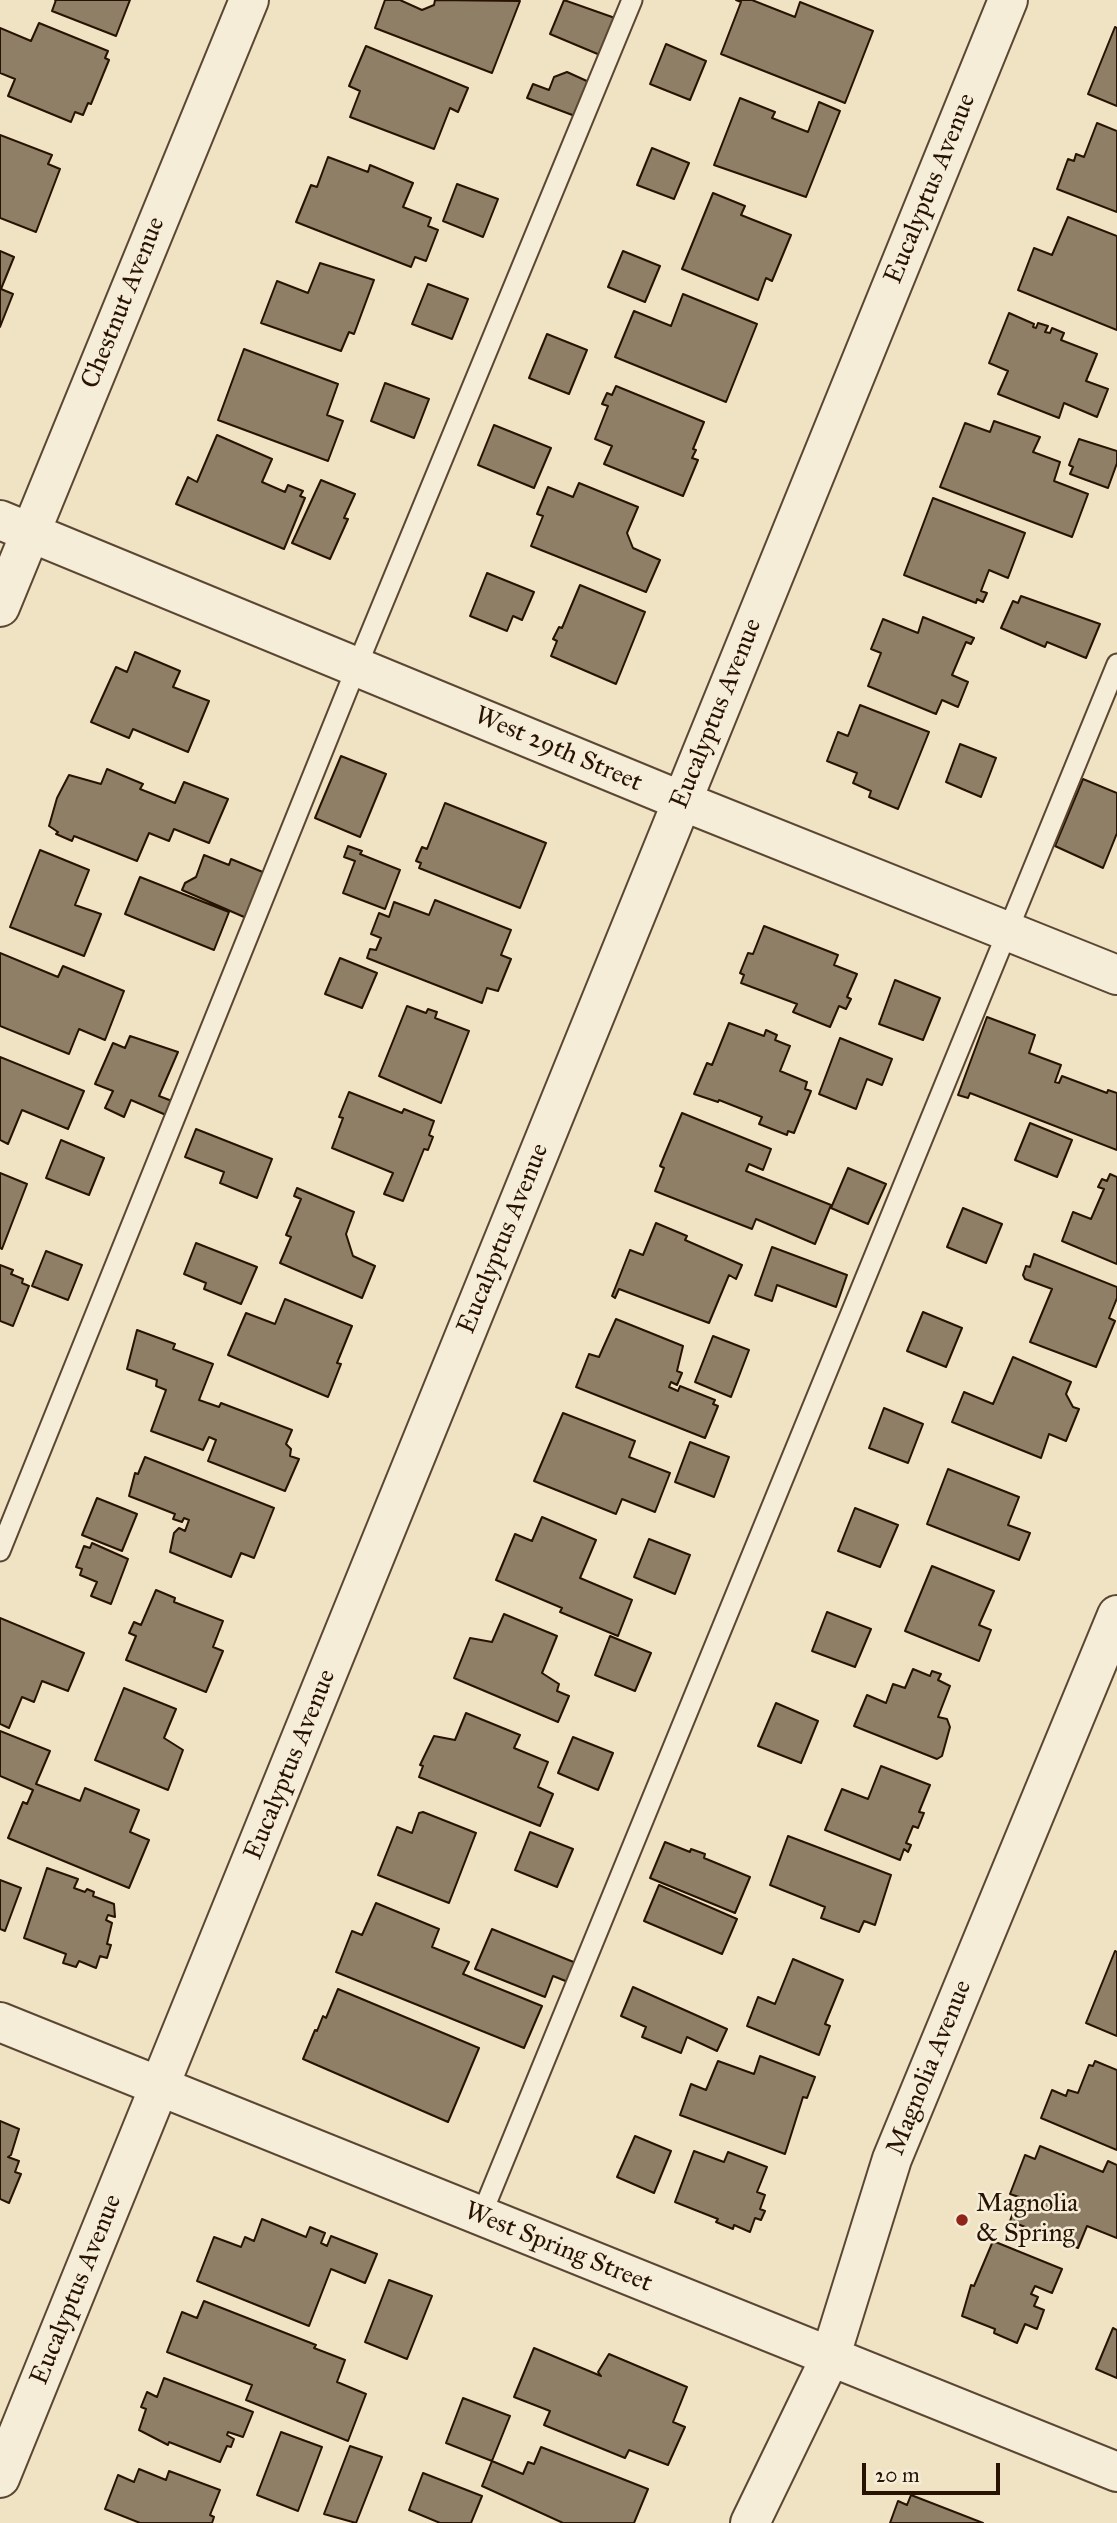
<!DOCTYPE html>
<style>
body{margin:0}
#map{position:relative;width:1117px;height:2523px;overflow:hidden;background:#efe3c3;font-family:"IM FELL Great Primer",serif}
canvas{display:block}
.scale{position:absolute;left:862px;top:2463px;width:138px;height:32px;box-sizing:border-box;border:4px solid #281201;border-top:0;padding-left:9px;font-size:21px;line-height:24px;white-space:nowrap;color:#281201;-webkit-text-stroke:5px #f5edd8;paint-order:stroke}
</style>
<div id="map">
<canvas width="1117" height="2523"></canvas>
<div class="scale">20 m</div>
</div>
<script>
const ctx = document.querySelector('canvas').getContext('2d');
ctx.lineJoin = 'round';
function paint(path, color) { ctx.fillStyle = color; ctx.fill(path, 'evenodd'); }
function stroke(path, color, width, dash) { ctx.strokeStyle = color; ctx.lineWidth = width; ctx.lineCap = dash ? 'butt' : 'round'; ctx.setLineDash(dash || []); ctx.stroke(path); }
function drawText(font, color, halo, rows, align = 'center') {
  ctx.font = font + ' "IM FELL Great Primer",serif'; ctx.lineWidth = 5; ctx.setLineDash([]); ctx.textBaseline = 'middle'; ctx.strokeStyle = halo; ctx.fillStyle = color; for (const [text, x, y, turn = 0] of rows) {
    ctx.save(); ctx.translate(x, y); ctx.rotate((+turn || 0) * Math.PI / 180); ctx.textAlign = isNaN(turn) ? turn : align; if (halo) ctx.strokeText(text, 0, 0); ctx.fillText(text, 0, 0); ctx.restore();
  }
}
const building = new Path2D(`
 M56,0H55H130L116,36L52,11Z
 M385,0H400L422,10L434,5L435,0L520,1L492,73L375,28Z
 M564,0L615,18L600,55L550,34Z
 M736,0H752L795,17L800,2L873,31L845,103L721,54L741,2Z
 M39,23L108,51L105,58L109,60L91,104L88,103L83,115L75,112L71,122L8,96L15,79L0,73V28L31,41Z
 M1115,27L1117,28V106L1088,94Z
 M666,44L706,61L690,100L650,84Z
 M366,46L468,88L458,112L450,108L434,149L350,117L360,91L349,86Z
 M567,72L589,82L575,116L527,98L533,84L549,90L554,77Z
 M740,98L775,112L772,118L808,132L819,102L840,111L806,197L714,165Z
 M1097,123L1117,131V212L1057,189L1068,159L1074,161L1076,154L1084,157Z
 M0,135L52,155L48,164L60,169L36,232L0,218Z
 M652,148L689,163L674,199L637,185Z
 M328,157L368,172L370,165L413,183L403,207L431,218L428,226L438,230L426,261L415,257L411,267L296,222L311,185L317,187Z
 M457,184L498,199L483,237L443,221Z
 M713,193L745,206L741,215L791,235L772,281L766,278L758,300L682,269Z
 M1068,217L1117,236V330L1018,290L1034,248L1052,255Z
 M0,251L14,257L1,289L13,294L0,327Z
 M623,251L660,266L645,302L608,287Z
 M320,263L374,280L354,334L349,332L341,351L261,323L277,281L308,293Z
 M428,284L468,299L452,339L412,324Z
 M683,294L757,324L726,402L615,357L634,311L671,326Z
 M1009,313L1034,324L1033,327L1036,328L1038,323L1048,326L1045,332L1050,333L1052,328L1064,333L1061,340L1097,354L1086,381L1108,389L1097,417L1064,403L1059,418L998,394L1008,371L989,363Z
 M547,334L587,350L569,394L529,378Z
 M244,349L338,384L327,415L343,421L328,461L218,420Z
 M385,383L429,399L414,438L371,421Z
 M616,386L704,422L693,449L696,450L692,458L698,460L683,496L604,464L612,446L595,439L608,406L602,404L607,393L612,395Z
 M994,421L1040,437L1033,452L1060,462L1054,481L1088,494L1072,537L940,487L965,423L990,432Z
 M494,425L551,448L534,488L478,465Z
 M217,435L272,459L262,482L285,492L288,485L303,491L300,496L305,498L284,549L176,504L188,477L197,482Z
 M1079,439L1117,451V463L1108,488L1070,474L1073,467L1069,465Z
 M321,480L355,494L344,518L348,519L330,559L292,543Z
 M579,483L638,507L627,533L633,548L660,560L646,592L531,546L543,516L537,514L548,487L573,497Z
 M933,498L1025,533L1008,578L989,570L981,591L987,593L983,602L977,599L976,603L904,575Z
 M487,573L534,592L522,620L513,616L507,631L470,616Z
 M580,585L645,612L616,684L551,656L557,641L553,639L559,627L562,628Z
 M1021,596L1100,624L1086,658L1047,642L1045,647L1001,628L1013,601L1018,603Z
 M923,617L974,638L971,644L966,642L952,675L968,682L958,707L942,700L936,714L868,686L881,653L871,649L883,619L918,633Z
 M135,652L180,671L173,687L209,701L188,752L133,729L129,738L91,722L116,667L127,672Z
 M860,705L929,732L898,809L869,797L871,791L853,783L857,773L827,761L838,732L848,736Z
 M960,744L996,758L981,797L946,782Z
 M341,756L386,774L360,837L315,818Z
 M107,769L143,784L140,789L175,803L184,782L228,799L209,843L174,829L169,841L149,833L137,861L74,836L72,841L56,834L58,832L49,826L57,798L69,775L101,784Z
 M1083,779L1117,793V833L1103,868L1055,846Z
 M445,803L546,843L520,908L419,868L421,863L416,861L422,847L427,849Z
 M348,846L362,851L360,854L400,870L385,909L343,893L355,861L344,857Z
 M40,850L89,870L75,905L101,914L84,956L10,927Z
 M204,855L229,865L231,859L270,875L251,920L182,890L185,883L196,877Z
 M140,877L229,912L214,950L125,914Z
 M435,900L511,930L501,955L511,959L498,991L487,988L482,1003L367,958L370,949L376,950L381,938L371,934L379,913L389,917L394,902L429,915Z
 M764,926L838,955L834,965L857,974L847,997L851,999L846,1009L839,1006L830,1027L793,1012L797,1004L741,983L744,975L740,973L748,953L753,954Z
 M0,953L58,977L63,966L124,991L105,1040L79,1029L69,1054L0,1026Z
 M340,958L377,973L362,1008L325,994Z
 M895,980L940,998L923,1040L879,1024Z
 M407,1006L426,1013L428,1009L437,1012L435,1018L469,1031L441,1103L379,1076Z
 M987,1017L1035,1035L1029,1053L1061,1065L1055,1082L1059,1083L1062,1076L1107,1093L1108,1090L1117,1093V1150L970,1093L968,1098L958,1095Z
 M729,1023L764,1036L766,1030L777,1035L775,1040L790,1046L780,1071L807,1082L805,1089L811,1091L794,1133L788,1131L787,1135L759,1124L762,1117L719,1100L718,1102L694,1094L707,1063L712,1065Z
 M130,1036L178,1052L159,1096L172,1101L166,1115L131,1100L124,1117L105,1108L113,1091L95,1084L113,1043L125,1048Z
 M840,1038L892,1059L882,1085L867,1079L856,1109L819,1094Z
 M0,1057L84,1091L68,1129L22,1110L8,1144L0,1140Z
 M349,1092L402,1113L404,1109L434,1121L429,1135L433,1137L428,1150L424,1149L403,1201L384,1194L393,1173L332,1148L343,1118L339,1117Z
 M682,1113L771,1149L763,1170L749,1164L746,1171L831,1205L815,1244L756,1219L752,1229L655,1191L664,1168L660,1166Z
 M1030,1123L1072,1140L1057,1177L1015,1160Z
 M196,1129L272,1159L257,1198L220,1183L224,1172L185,1157Z
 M61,1140L104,1158L89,1195L46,1178Z
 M848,1168L886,1184L868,1224L831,1208Z
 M0,1173L27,1184L2,1249L0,1248Z
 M1110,1174L1117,1177V1264L1062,1241L1073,1212L1091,1219L1104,1189L1098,1187L1102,1179L1107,1181Z
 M297,1188L354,1212L346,1234L353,1256L375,1266L362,1298L280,1263L291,1237L286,1235L301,1199L294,1196Z
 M963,1208L1002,1224L986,1263L947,1247Z
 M656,1223L687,1236L685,1240L742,1265L736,1279L729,1275L709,1323L619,1289L615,1298L612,1296L630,1250L643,1255Z
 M196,1243L257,1267L241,1304L204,1289L206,1283L184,1274Z
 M772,1247L847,1275L836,1307L777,1285L772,1301L755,1295Z
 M46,1251L82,1265L68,1300L32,1286Z
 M1034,1254L1117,1287V1298L1109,1318L1115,1321L1096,1367L1030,1342L1052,1289L1025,1279L1023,1275L1026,1266L1030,1267Z
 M0,1265L13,1270L11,1274L23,1279L22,1283L29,1286L13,1326L0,1321Z
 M285,1299L352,1326L337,1363L341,1364L328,1397L228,1355L246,1313L275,1324Z
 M923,1312L962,1328L946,1367L907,1351Z
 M616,1319L683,1346L677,1371L682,1373L677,1385L671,1382L669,1387L678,1391L680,1386L715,1400L713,1404L718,1406L705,1438L576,1387L589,1354L599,1357Z
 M137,1330L175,1344L173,1349L213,1364L199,1400L219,1407L221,1403L292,1430L286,1444L291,1449L290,1456L299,1459L285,1491L208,1461L216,1440L209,1437L203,1450L151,1431L166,1390L156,1386L157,1380L127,1369Z
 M713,1336L749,1350L731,1397L695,1382Z
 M1013,1357L1071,1382L1066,1394L1073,1407L1079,1409L1066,1441L1049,1434L1041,1458L952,1422L964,1392L993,1404Z
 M884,1408L923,1424L908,1463L869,1448Z
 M563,1413L635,1441L629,1457L670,1473L655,1512L622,1499L616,1514L534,1481Z
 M690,1442L729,1457L714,1497L675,1482Z
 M145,1457L274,1508L254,1558L241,1553L231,1577L170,1552L174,1533L179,1528L185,1531L189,1520L184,1518L182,1522L173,1519L175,1514L129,1496L135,1473L138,1474Z
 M948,1469L1019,1497L1008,1525L1030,1533L1019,1560L927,1524Z
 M97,1498L137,1514L122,1551L82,1535Z
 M855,1508L898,1525L880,1567L838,1551Z
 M542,1517L596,1540L580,1578L632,1600L618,1636L560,1612L562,1608L496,1580L515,1534L532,1541Z
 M649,1539L690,1555L675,1594L634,1577Z
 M92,1543L128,1559L111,1604L91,1596L97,1582L80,1575L82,1569L76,1567L84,1546L90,1548Z
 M932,1566L994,1591L979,1625L991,1630L979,1661L905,1631Z
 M156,1590L175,1598L174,1602L223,1621L213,1647L223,1651L206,1692L126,1660L136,1636L129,1633L134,1622L141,1625Z
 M827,1612L871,1629L855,1667L812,1651Z
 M504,1614L557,1636L542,1673L559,1684L557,1691L569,1696L558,1722L454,1678L470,1638L492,1642Z
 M0,1618L84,1653L68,1691L42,1681L34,1702L22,1697L9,1728L0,1724Z
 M610,1636L651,1653L635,1691L595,1675Z
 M913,1669L930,1676L932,1671L941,1674L938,1680L950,1686L938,1717L947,1719L950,1727L942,1756L937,1759L854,1726L867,1695L886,1703L893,1684L905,1688Z
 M124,1688L176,1709L164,1738L183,1750L168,1790L95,1760Z
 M776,1703L818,1721L801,1763L758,1746Z
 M466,1713L520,1735L514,1748L548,1762L538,1787L553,1794L540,1826L419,1777L423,1766L420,1765L434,1736L455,1740Z
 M0,1731L50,1751L36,1784L80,1801L85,1788L139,1810L130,1832L149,1840L129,1888L8,1838L23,1802L27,1804L33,1790L0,1776Z
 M573,1737L613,1753L598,1790L558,1773Z
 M881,1766L930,1785L919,1812L924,1813L918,1828L913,1826L906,1843L911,1845L908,1852L904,1849L900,1860L825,1830L842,1789L868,1799Z
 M423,1812L476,1833L449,1903L378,1875L397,1827L412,1833L419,1813Z
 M530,1832L573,1849L557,1887L515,1870Z
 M788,1836L891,1875L875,1925L864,1921L859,1932L821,1918L825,1907L770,1885Z
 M665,1842L690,1852L691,1849L705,1854L704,1858L750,1877L735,1913L650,1878Z
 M47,1868L78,1879L74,1888L85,1892L87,1889L94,1892L93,1896L114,1904L115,1917L108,1915L106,1920L112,1923L107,1944L111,1945L107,1958L100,1956L96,1968L79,1961L76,1967L63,1963L66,1954L24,1938Z
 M0,1880L21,1888L5,1931L0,1929Z
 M659,1885L737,1919L722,1954L644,1921Z
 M376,1903L439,1929L432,1947L469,1962L463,1974L542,2006L524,2048L336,1972L352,1931L362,1935Z
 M492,1929L576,1963L568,1982L553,1976L545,1997L475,1969Z
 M1115,1951L1117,1952V2036L1086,2023Z
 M793,1959L843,1980L825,2024L830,2026L819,2055L747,2026L758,1997L775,2004Z
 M633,1987L727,2029L717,2051L687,2037L681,2053L642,2037L646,2027L621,2016Z
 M338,1989L479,2048L448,2122L303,2059L315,2030L317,2031L323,2016L326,2018Z
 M760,2056L815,2077L807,2098L803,2097L785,2154L680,2115L691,2084L706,2090L718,2061L754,2074Z
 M1095,2061L1117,2070V2150L1041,2118L1052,2090L1066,2096L1068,2090L1078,2093L1089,2065L1093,2066Z
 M0,2121L19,2129L11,2155L8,2157L19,2161L15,2172L21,2174L9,2203L0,2199Z
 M635,2136L671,2151L654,2193L617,2177Z
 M1040,2146L1103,2172L1108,2161L1117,2165V2238L1087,2226L1078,2248L1010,2221L1019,2197L1010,2194L1025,2155L1035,2159Z
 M694,2151L724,2162L728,2152L767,2167L757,2192L765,2195L760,2209L765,2211L761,2220L755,2218L750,2232L734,2225L733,2229L716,2222L718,2219L675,2202Z
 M262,2219L306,2237L310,2227L325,2233L321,2243L327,2246L331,2236L377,2254L365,2283L331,2269L309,2326L197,2281L214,2237L241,2247L245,2237L254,2241Z
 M993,2241L1062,2269L1052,2293L1035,2286L1031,2294L1038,2297L1034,2306L1044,2310L1037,2329L1025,2324L1017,2343L994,2333L995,2329L962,2316L971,2285L974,2286Z
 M389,2280L432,2296L407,2359L365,2342Z
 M204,2301L316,2345L314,2348L345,2360L337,2382L366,2394L348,2441L246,2400L252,2385L167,2352L182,2312L197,2318Z
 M1113,2328L1117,2330V2378L1096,2369Z
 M534,2348L601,2376L598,2372L609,2354L687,2387L673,2422L685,2427L668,2465L629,2450L625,2458L544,2425L550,2411L514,2397Z
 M164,2378L253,2412L243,2437L228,2432L227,2435L234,2439L231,2447L227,2446L220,2462L169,2442L168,2445L139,2430L146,2409L141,2407L147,2392L157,2397Z
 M463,2398L510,2416L492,2461L446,2443Z
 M281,2432L322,2447L298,2511L257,2495Z
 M350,2446L382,2457L356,2523L324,2514Z
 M541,2447L648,2489L634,2523H563L482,2486L492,2461L523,2474L528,2462L534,2464Z
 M139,2469L166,2480L169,2471L220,2490L210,2515L214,2517L212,2523H140L105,2509L118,2475L134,2482Z
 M423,2473L482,2496L471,2523H440L409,2510Z
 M911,2495L983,2523H890L898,2501L907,2505Z`);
const service = new Path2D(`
 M0,1551L357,666L632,0
 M481,2216L1117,664`);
const minor = new Path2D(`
 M0,520L682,801L1117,975
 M0,607L249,0
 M0,2478L1008,0`);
const tertiary = new Path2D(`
 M0,2022L1117,2472
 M750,2523L830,2358L892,2159L1117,1615`);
const markers = [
 [962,2220,7,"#8f2418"]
];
const streetNames = [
 ["Eucalyptus Avenue",931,189,-68],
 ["Chestnut Avenue",124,303,-68],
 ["Eucalyptus Avenue",717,714,-68],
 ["West 29th Street",558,750,23],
 ["Eucalyptus Avenue",504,1239,-68],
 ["Eucalyptus Avenue",291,1765,-68],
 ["Magnolia Avenue",930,2068,-68],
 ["West Spring Street",558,2248,22],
 ["Eucalyptus Avenue",77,2290,-68]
];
const poiNames = [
 ["Magnolia",976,2205],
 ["& Spring",976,2235]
];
paint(building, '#8f7f66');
stroke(building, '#281201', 2);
stroke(service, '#5a4632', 23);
stroke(minor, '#5a4632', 42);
stroke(tertiary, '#5a4632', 42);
stroke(service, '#f5edd8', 19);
stroke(minor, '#f5edd8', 38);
stroke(tertiary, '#f5edd8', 38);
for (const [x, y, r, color] of markers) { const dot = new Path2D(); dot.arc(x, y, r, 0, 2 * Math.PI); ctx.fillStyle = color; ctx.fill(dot); stroke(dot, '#f5edd8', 2.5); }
drawText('26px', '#281201', '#f5edd8', streetNames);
drawText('26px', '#281201', '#f5edd8', poiNames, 'left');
</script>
